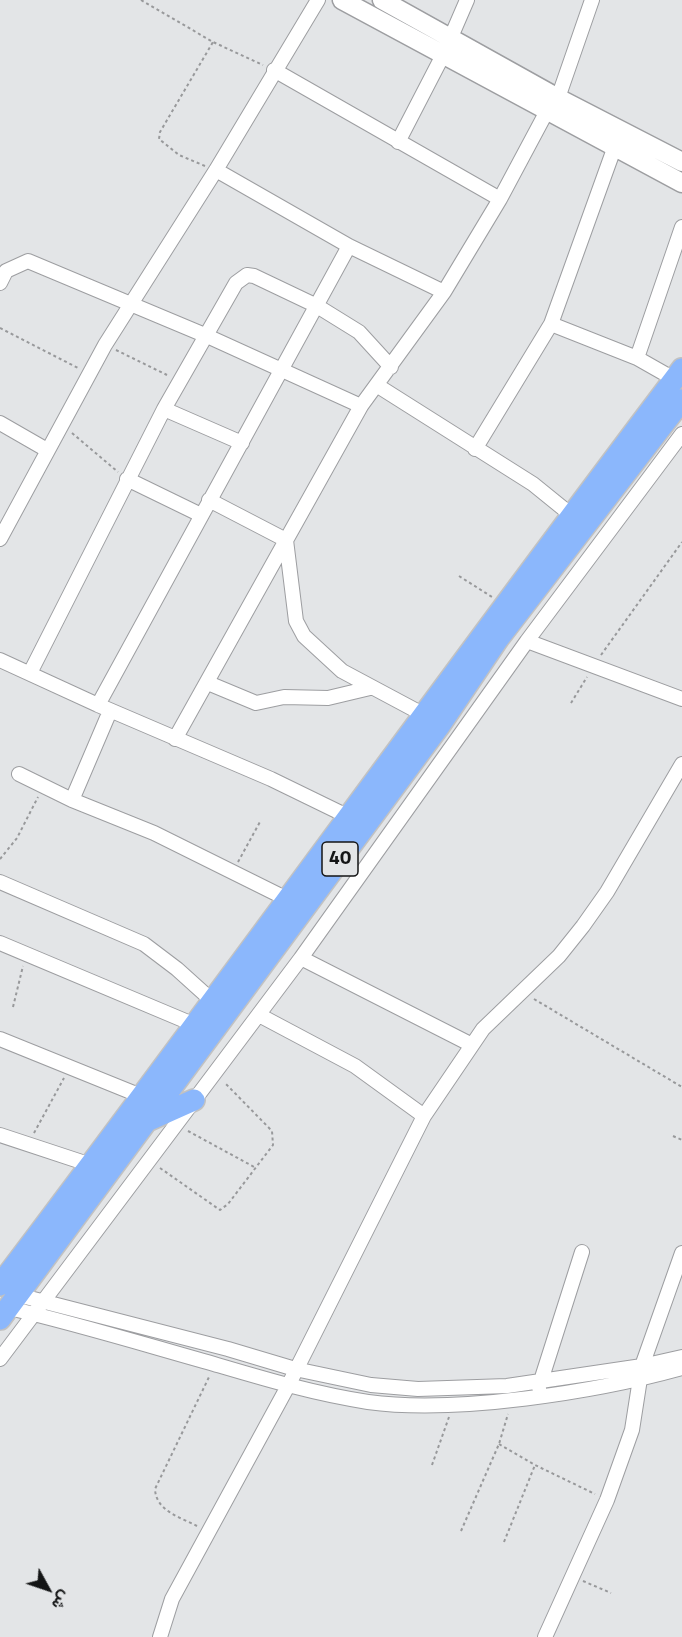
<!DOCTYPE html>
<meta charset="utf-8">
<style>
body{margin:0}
#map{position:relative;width:682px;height:1637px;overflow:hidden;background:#e3e5e7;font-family:"Titillium Web",Vazirmatn,sans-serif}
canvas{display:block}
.north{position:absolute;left:18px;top:1559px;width:60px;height:60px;-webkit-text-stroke:4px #e3e5e7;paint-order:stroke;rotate:130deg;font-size:16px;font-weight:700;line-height:24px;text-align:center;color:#141516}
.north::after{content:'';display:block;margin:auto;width:21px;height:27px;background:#141516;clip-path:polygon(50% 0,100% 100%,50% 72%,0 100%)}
</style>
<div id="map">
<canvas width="682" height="1637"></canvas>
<div class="north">ش</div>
</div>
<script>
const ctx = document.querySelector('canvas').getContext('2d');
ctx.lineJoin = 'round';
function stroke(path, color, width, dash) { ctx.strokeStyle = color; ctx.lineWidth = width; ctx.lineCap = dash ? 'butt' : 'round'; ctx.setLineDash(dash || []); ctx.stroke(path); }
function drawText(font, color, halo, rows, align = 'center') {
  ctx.font = font + ' "Titillium Web",sans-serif'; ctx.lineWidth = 4.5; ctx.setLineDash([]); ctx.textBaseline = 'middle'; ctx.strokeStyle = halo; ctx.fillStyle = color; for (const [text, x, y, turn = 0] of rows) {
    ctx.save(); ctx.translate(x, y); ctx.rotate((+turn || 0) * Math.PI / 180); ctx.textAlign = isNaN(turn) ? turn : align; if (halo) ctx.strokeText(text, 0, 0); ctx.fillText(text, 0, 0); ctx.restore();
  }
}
const path = new Path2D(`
 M141,0L213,42L263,65
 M205,166L179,155L159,139L160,132L213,42
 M0,328L78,368
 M116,350L167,375
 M72,433L118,472
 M459,576L492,597
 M601,655L682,542
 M571,703L587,677
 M0,859L17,838L38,797
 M238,862L261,820
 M534,999L682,1087
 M13,1007L23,966
 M188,1131L256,1168
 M34,1133L64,1078
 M673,1136L682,1140
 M160,1168L220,1210L228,1204L273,1145L272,1131L225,1083
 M499,1444L535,1465L595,1494
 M432,1465L449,1417
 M197,1526C180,1517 156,1511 155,1489L210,1375
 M461,1531L499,1444L508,1414
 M504,1542L535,1465
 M583,1581L611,1593`);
const minor = new Path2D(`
 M451,37L467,0
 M274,70L500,199
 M558,98L592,0
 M398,142L443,55
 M216,170L349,246L444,292
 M0,283L6,271L28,261L207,336L361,406
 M551,324L637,358L674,379
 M637,358L682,227
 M378,386L533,484L570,514
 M164,409L242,443
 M0,423L47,450
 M682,434L527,641L682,699
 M475,449L551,324L615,146
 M127,479L201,515
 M209,500L286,540L296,621L304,636L342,671L430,718
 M0,539L105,345L216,170L318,0
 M0,660L98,705L271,779L347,816
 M30,673L164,409L236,283L247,275L254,276L317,306L359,332L391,367
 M208,683L256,703L284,697L328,698L370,688
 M98,705L349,246
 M175,739L361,406L444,292L500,199L547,111
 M19,774L72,800L154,833L287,899
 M72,800L110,711
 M0,882L144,944L177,969L218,1006
 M0,943L195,1025
 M301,958L527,641
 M259,1015L355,1066L424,1116
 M0,1039L141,1096
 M0,1135L91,1165
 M18,1295L228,1349L295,1369L371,1385L418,1389L507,1386L642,1366L682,1357
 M9,1308C78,1324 146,1345 214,1364C265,1379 315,1394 368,1402C456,1414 596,1392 682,1368
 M0,1359L301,958L470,1044
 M539,1387L582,1252
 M160,1637L172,1599L288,1386L424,1116L483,1029L559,956L583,926L607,892L682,764
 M545,1637L607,1500L632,1430L642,1366L682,1253`);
const secondary = new Path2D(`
 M342,0L682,183
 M382,0L558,98L682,162`);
const trunk = new Path2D(`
 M147,1121L194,1100
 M0,1285C230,982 452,672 682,369
 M0,1319L440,725L498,639L682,400`);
const shields = [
 [340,859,36]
];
const shieldNames = [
 ["40",340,859]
];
stroke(minor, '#9d9ea1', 16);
stroke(secondary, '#9d9ea1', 21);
stroke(trunk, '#c2c2c2', 24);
stroke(path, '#98999b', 2, [3, 3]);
stroke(minor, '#fff', 14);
stroke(secondary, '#fff', 18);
stroke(trunk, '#8bb7fc', 21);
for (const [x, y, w] of shields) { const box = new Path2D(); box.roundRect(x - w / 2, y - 17, w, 34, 4.5); ctx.fillStyle = '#e3e5e7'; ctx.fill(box); stroke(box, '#141516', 1.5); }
drawText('bold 20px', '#141516', null, shieldNames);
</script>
